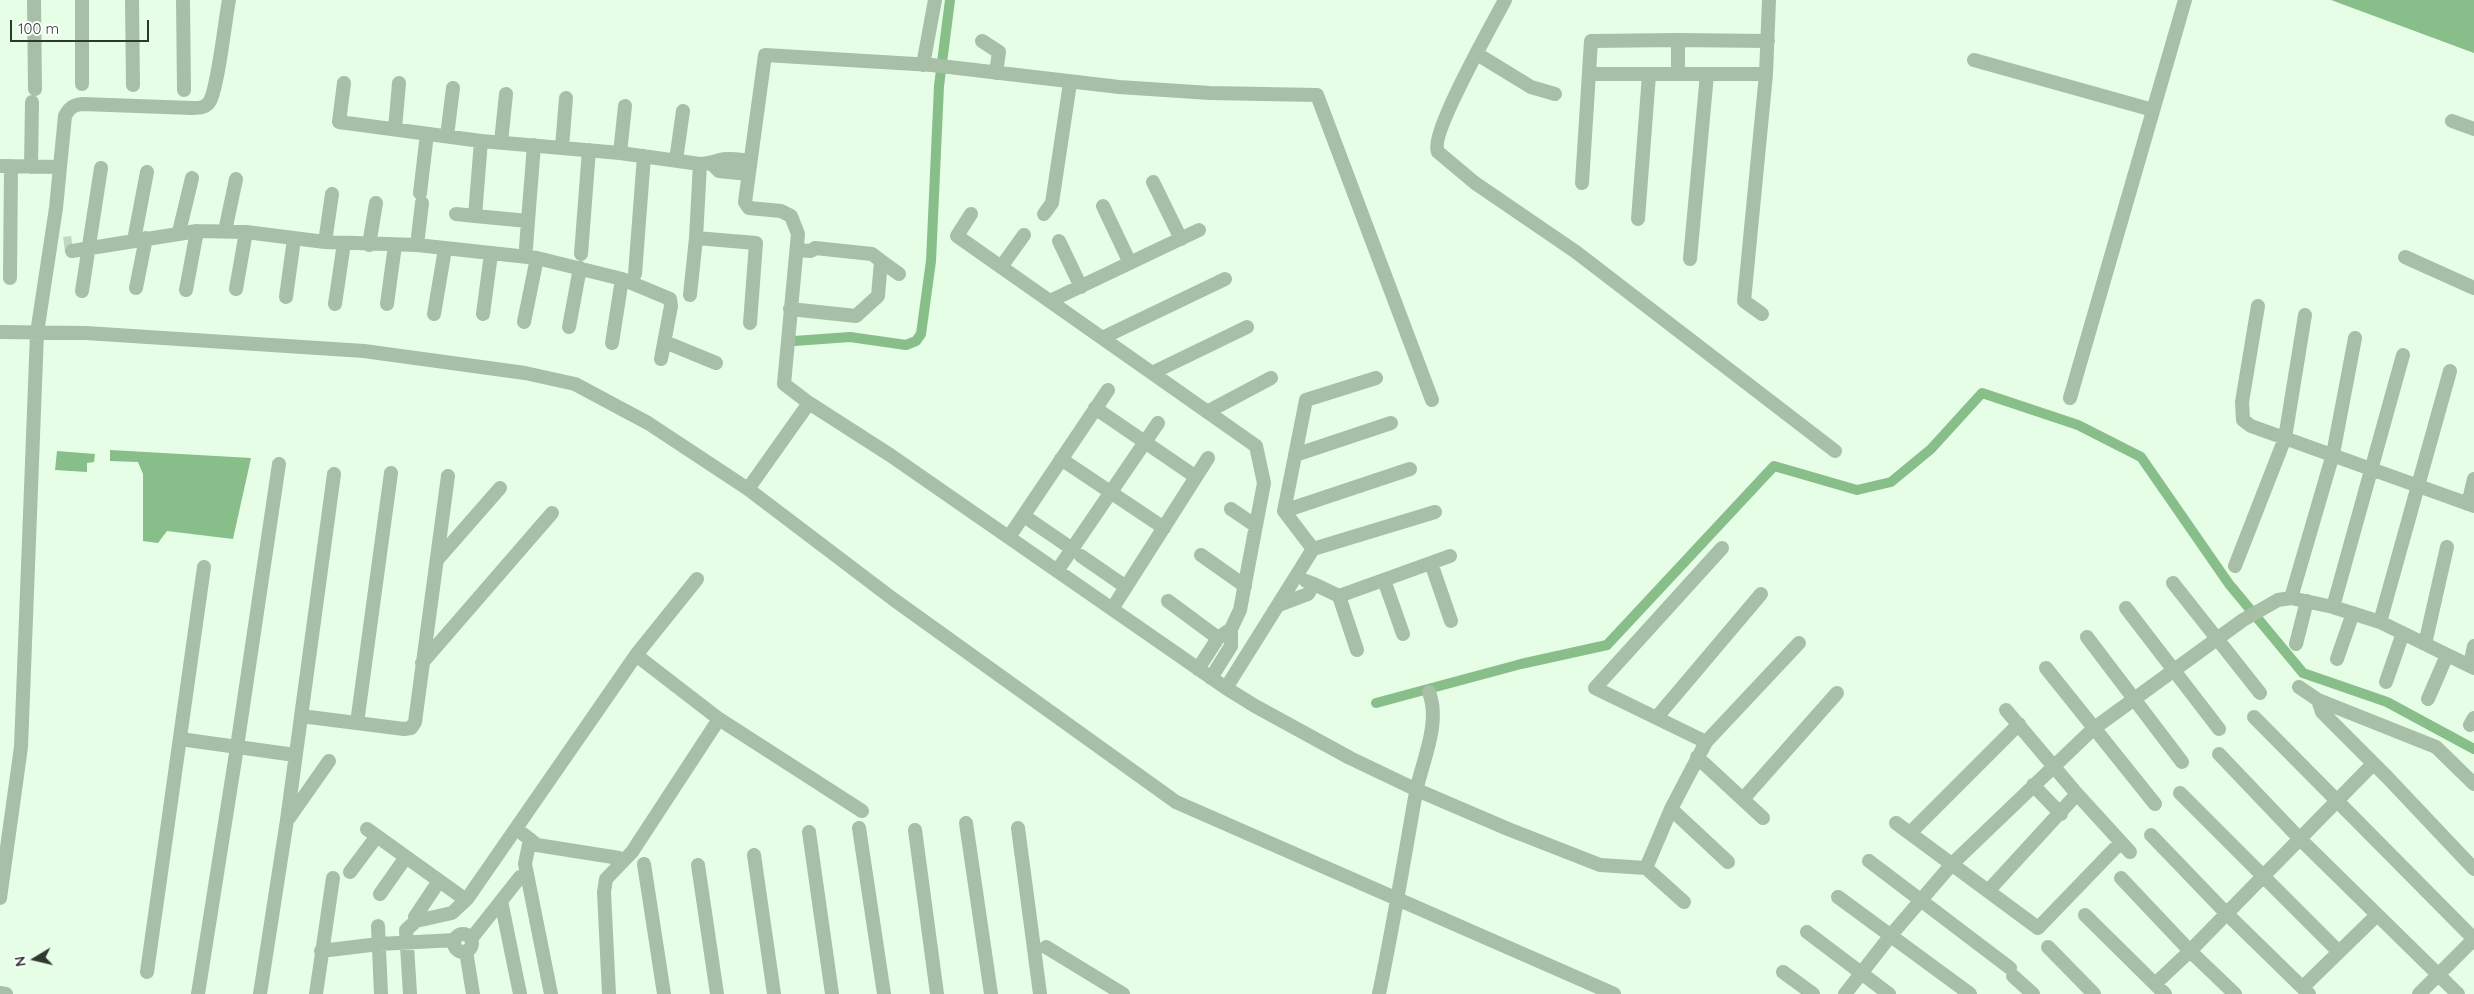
<!DOCTYPE html>
<style>
body{margin:0}
#map{position:relative;width:2474px;height:994px;overflow:hidden;background:#e6fde6;font-family:Quicksand,sans-serif}
canvas{display:block}
.north{position:absolute;left:10px;top:934px;width:50px;height:50px;-webkit-text-stroke:4px #fff;paint-order:stroke;rotate:261deg;font-size:14px;font-weight:700;line-height:20px;text-align:center;color:#2f3830}
.north::after{content:'';display:block;margin:auto;width:18px;height:22px;background:#2f3830;clip-path:polygon(50% 0,100% 100%,50% 72%,0 100%)}
.scale{position:absolute;left:10px;top:20px;width:139px;height:22px;box-sizing:border-box;border:2px solid #2f3830;border-top:0;padding-left:6px;font-size:15px;line-height:18px;white-space:nowrap;color:#2f3830;-webkit-text-stroke:4px #fff;paint-order:stroke}
</style>
<div id="map">
<canvas width="2474" height="994"></canvas>
<div class="north">N</div>
<div class="scale">100 m</div>
</div>
<script>
const ctx = document.querySelector('canvas').getContext('2d');
ctx.lineJoin = 'round';
function paint(path, color) { ctx.fillStyle = color; ctx.fill(path, 'evenodd'); }
function stroke(path, color, width, dash) { ctx.strokeStyle = color; ctx.lineWidth = width; ctx.lineCap = dash ? 'butt' : 'round'; ctx.setLineDash(dash || []); ctx.stroke(path); }
const water = new Path2D(`
 M2331,0H2474V53Z
 M110,450L251,458L233,539L167,531L158,543L143,541V474L138,462L110,461Z
 M57,451L95,454L94,462L87,463V472L55,470Z`);
const canal = new Path2D(`
 M794,341L850,337L906,345L916,341L921,334L931,261L939,86L950,0
 M1376,703L1521,664L1607,645L1774,466L1857,490L1891,482L1931,449L1982,393L2078,425L2141,457L2229,584L2303,673L2387,702L2474,749`);
const minorTunnel = new Path2D(`
 M64,244L72,243`);
const minor = new Path2D(`
 M34,0L35,89
 M132,0L133,85
 M183,0L184,90
 M1505,0C1493,23 1429,135 1438,152L1475,183L1576,252L1835,451
 M1678,40L1768,41
 M982,41L999,52L996,73
 M1477,54L1531,87L1555,94
 M1974,60L2153,110
 M923,65L935,0
 M1591,74H1678
 M344,83L339,122L481,141L620,153L700,164L696,238L756,243L750,323
 M82,84V0
 M2452,121L2474,129
 M395,129L399,83
 M447,136L453,88
 M481,141L475,216L528,221L534,145
 M501,142L506,94
 M562,147L566,98
 M620,153L625,106
 M676,160L683,111
 M700,164C709,164 713,162 720,160C729,157 741,160 750,161
 M712,164L719,171L748,174
 M0,166L60,167
 M31,167L32,102
 M1153,182L1181,239
 M1582,183L1591,41L1678,40V74H1766L1769,0
 M420,193L427,134
 M1103,206L1130,263
 M456,214L475,216
 M971,214L957,236L1256,446L1264,483L1240,610L1231,629
 M1044,214L1052,203L1070,83
 M1638,219L1649,75
 M225,231L236,179
 M179,232L192,178
 M134,240L147,172
 M1059,241L1081,287
 M325,242L332,194
 M369,245L376,203
 M417,245L422,203
 M526,248L528,221
 M72,251L197,231L246,232L325,242L417,245L537,258L622,279L670,299L671,306L661,359
 M581,254L589,150
 M2405,257L2474,288
 M1690,259L1707,74
 M881,261L899,274
 M1001,267L1024,235
 M635,274L644,156
 M10,278L11,166
 M136,288L146,238
 M236,289L246,232
 M186,290L197,231
 M82,291L101,168
 M690,295L696,238
 M286,297L294,239
 M1050,301L1199,230
 M335,304L344,243
 M387,304L395,245
 M2258,306L2242,402L2243,420L2251,426L2474,506
 M790,309L856,316L878,296L881,261L872,254L815,248L811,251L797,250
 M434,314L445,249
 M483,314L491,254
 M1762,314L1744,301L1766,74
 M524,322L537,258
 M569,327L580,268
 M0,332L86,333L364,351L525,373L575,384L648,423L748,489L893,599L1176,802L1614,994
 M1102,338L1225,279
 M665,342L716,363
 M612,343L622,279
 M1152,373L1247,327
 M2070,398L2185,0
 M1432,400L1317,95L1210,93L1119,87L932,65L765,55L745,202L749,208L781,211L791,216L798,234L784,384L809,403L890,455L1226,688L1255,706L1350,758L1417,790L1508,829L1600,865L1646,868L1671,809L1706,742L1595,688L1722,548
 M1095,408L1196,477
 M1207,412L1271,378
 M1295,455L1391,423
 M1061,459L1164,528
 M748,489L809,403
 M2468,504L2474,479
 M1231,509L1256,526
 M1284,511L1410,469
 M1024,516L1065,544
 M1009,537L1108,390
 M1313,549L1284,511L1306,400L1376,378
 M1201,555L1245,586
 M1081,556L1126,587
 M437,560L500,488
 M1431,563L1451,621
 M2235,566L2285,438L2305,315
 M1057,571L1158,423
 M1384,580L1403,634
 M2173,583L2260,693
 M1314,584L1339,596L1450,556
 M1339,596L1357,650
 M2291,598L2333,607L2380,622L2474,668
 M1168,601L1218,638
 M1279,605L1308,594L1314,584L1306,581
 M2333,607L2403,355
 M2126,608L2219,729
 M1112,609L1208,458
 M2380,622L2450,371
 M2087,637L2182,762
 M2296,644L2307,601
 M2425,644L2447,547
 M636,655L719,719L862,811
 M2337,659L2353,613
 M422,663L552,513
 M2470,665L2474,646
 M2046,668L2155,804
 M1198,669L1218,638L1231,629V646L1211,678
 M2386,682L2403,633
 M2299,687L2318,700L2436,747L2474,784
 M1226,688L1313,549L1435,512
 M2428,699L2447,655
 M2318,700L2322,712L2388,778L2474,869
 M2006,710L2077,794L2130,852
 M301,716L404,729L411,728L415,722L448,476
 M1657,717L1761,594
 M2254,717L2474,939
 M357,723L391,473
 M2470,725L2474,718
 M180,739L295,755
 M1706,742L1799,643
 M2219,754L2300,839L2458,994
 M1697,757L1763,818
 M2033,785L2061,814
 M2180,793L2338,951
 M1743,799L1837,693
 M1671,809L1728,862
 M289,818L329,761
 M966,823L991,994
 M1896,823L2038,928L2121,842
 M859,828L884,994
 M1018,828L1040,994
 M367,829L466,900
 M915,830L937,994
 M809,832L832,994
 M1910,833L2019,724
 M523,834L537,845L619,858
 M2151,835L2226,913L2309,994
 M530,839L525,864L551,994
 M754,855L774,994
 M1869,861L2010,968
 M644,864L664,994
 M698,865L717,994
 M1646,868L1684,902
 M350,872L377,836
 M2121,878L2190,951L2235,994
 M1989,890L2077,794
 M380,894L406,857
 M1838,897L1970,994
 M0,898L21,747L37,333L56,208L65,116C69,108 73,105 82,104L192,108C199,108 206,108 210,101C218,86 225,21 229,0
 M501,901L520,994
 M2085,915L2165,994
 M415,917L439,881
 M378,926L381,994
 M1807,932L1889,994
 M454 943a9 9 0 1 1 18 0a9 9 0 1 1-18 0Z
 M471,939L520,877
 M1046,947L1123,994
 M2048,947L2094,994
 M321,951L379,944L455,940
 M466,951L473,994
 M147,972L204,567
 M1783,972L1813,994
 M2013,976L2033,994
 M2155,984L2190,951L2373,764
 M2303,987L2377,915
 M0,993L6,994
 M198,994L237,747L279,464
 M260,994L287,820L334,474
 M316,994L333,878
 M410,994L406,930L416,921L452,913L467,899L636,655L697,579
 M609,994L604,892L606,879L632,852L719,719
 M1379,994C1393,927 1404,860 1416,792C1422,761 1441,724 1429,692
 M1845,994L1891,935L1952,864L2093,729L2243,620L2278,600L2291,598L2333,454L2355,338
 M2419,994L2474,939`);
paint(water, '#87be89');
stroke(canal, '#87be89', 10);
stroke(minorTunnel, '#c1d6c2', 14, [14, 7]);
stroke(minor, '#a7bfa7', 14);
</script>
